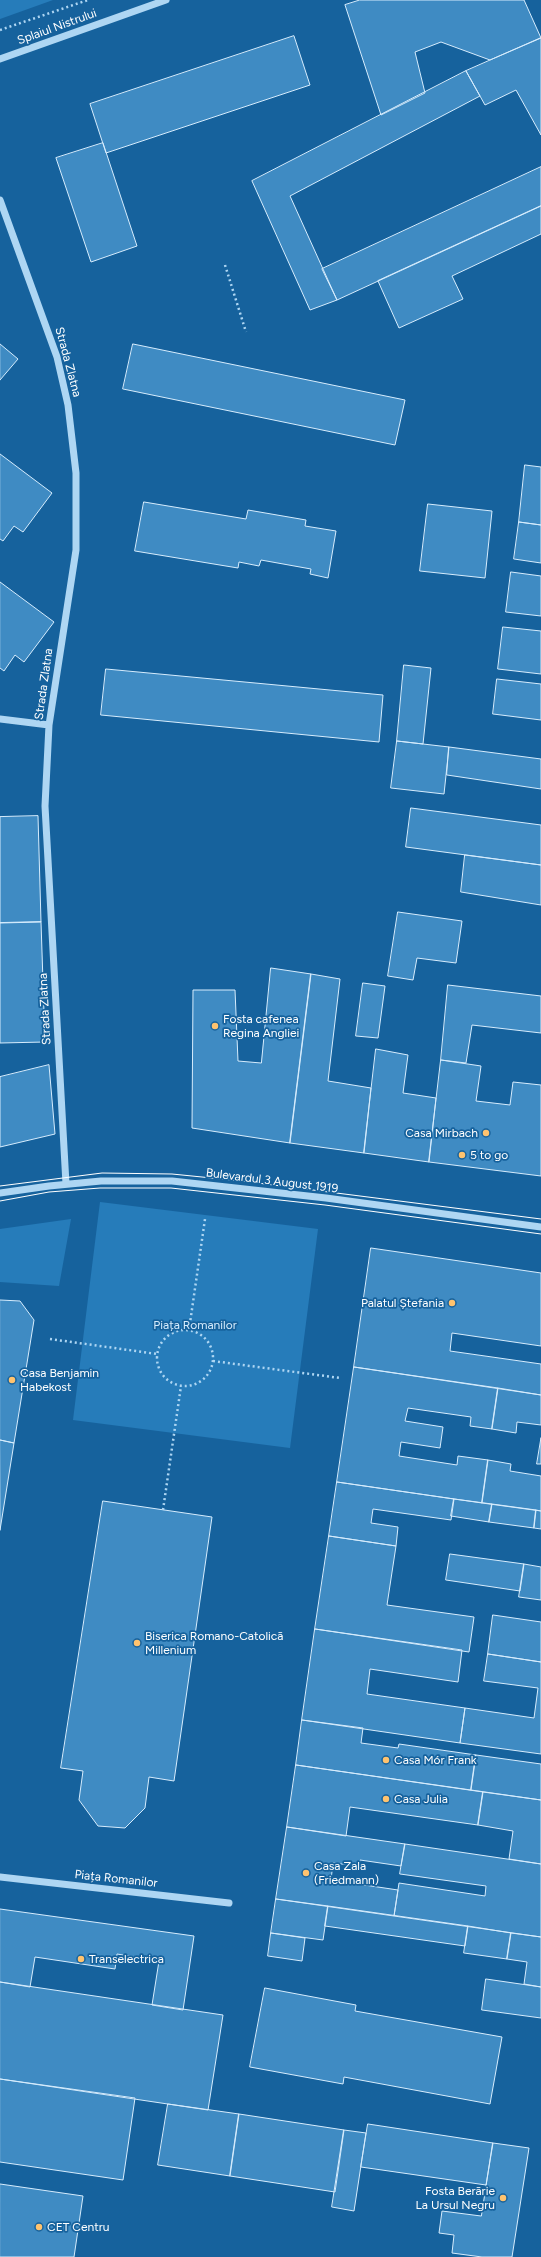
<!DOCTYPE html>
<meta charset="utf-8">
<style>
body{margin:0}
canvas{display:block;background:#16629d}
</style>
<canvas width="541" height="2257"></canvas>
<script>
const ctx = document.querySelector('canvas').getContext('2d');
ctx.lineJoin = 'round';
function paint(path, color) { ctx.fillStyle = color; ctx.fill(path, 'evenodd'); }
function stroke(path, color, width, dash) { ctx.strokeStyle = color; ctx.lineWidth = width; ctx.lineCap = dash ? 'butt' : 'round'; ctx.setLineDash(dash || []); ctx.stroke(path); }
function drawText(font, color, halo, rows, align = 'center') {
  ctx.font = font + ' Figtree,sans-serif'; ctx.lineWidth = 3.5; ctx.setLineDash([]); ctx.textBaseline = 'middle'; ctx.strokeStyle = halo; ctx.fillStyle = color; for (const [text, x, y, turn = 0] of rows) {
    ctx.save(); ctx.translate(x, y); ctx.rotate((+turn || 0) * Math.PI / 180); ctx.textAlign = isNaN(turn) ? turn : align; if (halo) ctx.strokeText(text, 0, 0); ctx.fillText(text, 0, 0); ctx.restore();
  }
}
const green = new Path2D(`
 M0,0H53L0,19Z
 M100,1202L318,1229L290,1448L73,1420Z
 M71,1219L59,1286L0,1282V1229Z`);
const building = new Path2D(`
 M360,0H524L541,38L490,60L441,42L415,52L425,93L381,115L345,5Z
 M294,36L310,85L106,153L90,104Z
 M541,38V135L516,90L485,105L466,71Z
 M466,71L480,96L290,196L337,300L310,310L252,181Z
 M103,143L137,246L91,262L56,158Z
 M541,167V206L337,300L322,269Z
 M541,206V234L452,276L463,299L399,328L378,281Z
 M0,344L18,359L0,380Z
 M133,344L405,400L395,445L123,389Z
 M0,454L52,493L23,532L14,526L3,541L0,539Z
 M525,465L541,467V525L519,522Z
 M144,502L246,519L248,510L306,520L305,526L336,531L328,578L310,574L311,569L261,560L259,566L239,562L238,568L135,551Z
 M428,504L492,511L485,578L420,571Z
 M519,522L541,525V563L514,559Z
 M511,572L541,576V616L506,612Z
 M0,582L54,622L24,662L15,655L4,671L0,668Z
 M503,627L541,631V674L498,669Z
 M404,665L431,668L423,744L397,741Z
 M106,669L383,695L379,742L101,715Z
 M497,679L541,684V720L493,714Z
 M397,741L449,747L444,794L391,788Z
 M449,747L541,759V789L447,775Z
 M411,808L541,825V865L406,847Z
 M38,816L41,922L0,923V817Z
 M465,855L541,865V905L461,892Z
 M398,912L462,921L456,963L417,958L413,980L388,976Z
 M41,922L45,1042L0,1043V923Z
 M271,968L311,974L290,1143L192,1128L193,990H235L238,1061L261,1063Z
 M311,974L340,979L328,1081L371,1088L364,1153L290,1143Z
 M363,983L385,986L378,1038L356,1036Z
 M448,985L541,996V1033L472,1025L466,1063L441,1060Z
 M376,1049L408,1055L403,1093L436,1098L429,1162L364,1153Z
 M441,1060L481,1066L476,1101L510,1105L513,1082L541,1085V1176L429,1162Z
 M49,1065L55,1134L0,1147V1077Z
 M371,1248L541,1273V1346L452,1333L450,1351L541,1364V1395L354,1367Z
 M0,1300L20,1301L34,1320L14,1443L0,1440Z
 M354,1367L498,1388L492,1429L470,1426L471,1417L408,1408L405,1421L443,1427L440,1448L401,1442L399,1456L457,1465L458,1456L488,1460L482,1503L337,1482Z
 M498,1388L541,1395V1425L517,1422L516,1433L492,1429Z
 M541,1438V1464H537Z
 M0,1440L14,1443L0,1530Z
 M488,1460L511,1464L510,1471L541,1476V1511L482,1503Z
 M337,1482L454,1499L451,1520L373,1509L371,1523L398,1527L396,1546L329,1536Z
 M454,1499L492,1504L489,1522L451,1516Z
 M103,1501L212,1517L174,1781L149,1777L145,1808L125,1828L98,1826L79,1800L83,1771L61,1768Z
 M492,1504L536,1510L534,1528L489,1522Z
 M536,1510L541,1511V1529L534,1528Z
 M329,1536L396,1546L387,1605L474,1617L469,1652L315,1629Z
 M450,1554L524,1564L520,1591L446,1580Z
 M524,1564L541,1567V1600L519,1597Z
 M493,1615L541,1622V1662L488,1654Z
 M315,1629L462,1650L458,1682L370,1669L367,1694L465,1708L460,1743L302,1720Z
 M488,1654L541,1662V1754L460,1743L465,1708L534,1718L538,1688L484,1681Z
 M302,1720L363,1728L361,1743L398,1748L399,1744L476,1755L471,1790L296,1765Z
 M476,1755L541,1764V1800L471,1790Z
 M296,1765L483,1792L478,1825L350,1807L346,1836L287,1827Z
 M483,1792L541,1800V1864L509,1859L513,1831L478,1825Z
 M287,1827L405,1844L401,1866L360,1860L359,1866L333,1863L331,1880L398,1890L394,1916L276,1899Z
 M405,1844L541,1864V1937L394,1916L399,1883L485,1896L486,1886L400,1874Z
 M276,1899L328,1906L323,1940L271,1933Z
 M328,1906L468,1926L465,1946L325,1926Z
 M0,1909L194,1936L183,2010L152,2005L159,1961L117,1954L115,1969L35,1957L30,1987L0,1982Z
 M468,1926L511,1933L507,1959L464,1953Z
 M271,1933L305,1938L302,1961L268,1956Z
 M511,1933L541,1937V1987L524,1984L527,1962L507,1959Z
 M486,1979L541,1987V2018L482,2010Z
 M0,1982L223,2015L208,2110L0,2079Z
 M265,1988L356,2005L355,2011L502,2037L490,2104L344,2077L343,2084L250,2067Z
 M0,2079L135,2098L123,2180L0,2162Z
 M168,2104L239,2114L230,2176L158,2165Z
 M239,2114L344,2130L335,2192L230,2176Z
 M368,2124L493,2143L486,2185L361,2167Z
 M344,2130L366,2133L354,2211L332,2207Z
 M493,2143L529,2148L512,2257H482L452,2253L454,2235L439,2233L442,2211L481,2216Z
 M0,2184L83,2196L74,2257H0Z`);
const path = new Path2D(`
 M0,30L88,0
 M225,265L246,332
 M189,1330L205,1219
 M157 1358a28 28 0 1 1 56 0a28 28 0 1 1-56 0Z
 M50,1339L157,1354
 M213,1361L340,1378
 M163,1510L181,1386`);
const minor = new Path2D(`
 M0,59L166,0
 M0,200L57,357L68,405L76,473V550L49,725L45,806L66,1184
 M0,719L49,725
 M0,1193L49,1186L101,1181H172L326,1198L541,1227
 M0,1877L229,1903`);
const tram = new Path2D(`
 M0,1186L102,1173L172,1174L242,1181L541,1219
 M0,1201L49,1192L100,1188H171L325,1205L541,1234`);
const markers = [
 [215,1026,4,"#ffc36f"],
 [486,1133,4,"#ffc36f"],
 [462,1155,4,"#ffc36f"],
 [452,1303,4,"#ffc36f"],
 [12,1380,4,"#ffc36f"],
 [137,1643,4,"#ffc36f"],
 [386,1760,4,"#ffc36f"],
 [386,1799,4,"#ffc36f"],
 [306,1873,4,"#ffc36f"],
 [81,1959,4,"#ffc36f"],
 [503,2198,4,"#ffc36f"],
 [39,2227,4,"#ffc36f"]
];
const streetNames = [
 ["Splaiul Nistrului",57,27,-20],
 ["Strada Zlatna",68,362,75],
 ["Strada Zlatna",44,684,-82],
 ["Strada Zlatna",45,1009,-93],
 ["Bulevardul 3 August 1919",272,1181,7],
 ["Piața Romanilor",116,1879,6]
];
const poiNames = [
 ["Fosta cafenea",223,1019],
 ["Regina Angliei",223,1033],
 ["Casa Mirbach",478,1133,"right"],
 ["5 to go",470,1155],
 ["Palatul Ștefania",444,1303,"right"],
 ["Casa Benjamin",20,1373],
 ["Habekost",20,1387],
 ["Biserica Romano-Catolică",145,1636],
 ["Millenium",145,1650],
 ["Casa Mór Frank",394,1760],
 ["Casa Julia",394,1799],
 ["Casa Zala",314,1866],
 ["(Friedmann)",314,1880],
 ["Transelectrica",89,1959],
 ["Fosta Berărie",495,2191,"right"],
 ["La Ursul Negru",495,2205,"right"],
 ["CET Centru",47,2227]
];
const parkNames = [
 ["Piața Romanilor",195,1325]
];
paint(green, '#267cba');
paint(building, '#3f8bc3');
stroke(building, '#d6ecfd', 1);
stroke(path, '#aed6f3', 2.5, [2, 3]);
stroke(minor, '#aed6f3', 7);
stroke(tram, '#fff', 1);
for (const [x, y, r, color] of markers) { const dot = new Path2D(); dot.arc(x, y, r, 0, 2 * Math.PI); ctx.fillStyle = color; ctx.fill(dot); stroke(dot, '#16629d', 1.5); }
drawText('12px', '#fff', '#16629d', streetNames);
drawText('12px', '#fff', '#16629d', poiNames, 'left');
drawText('12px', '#d6ecfd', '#16629d', parkNames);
</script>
